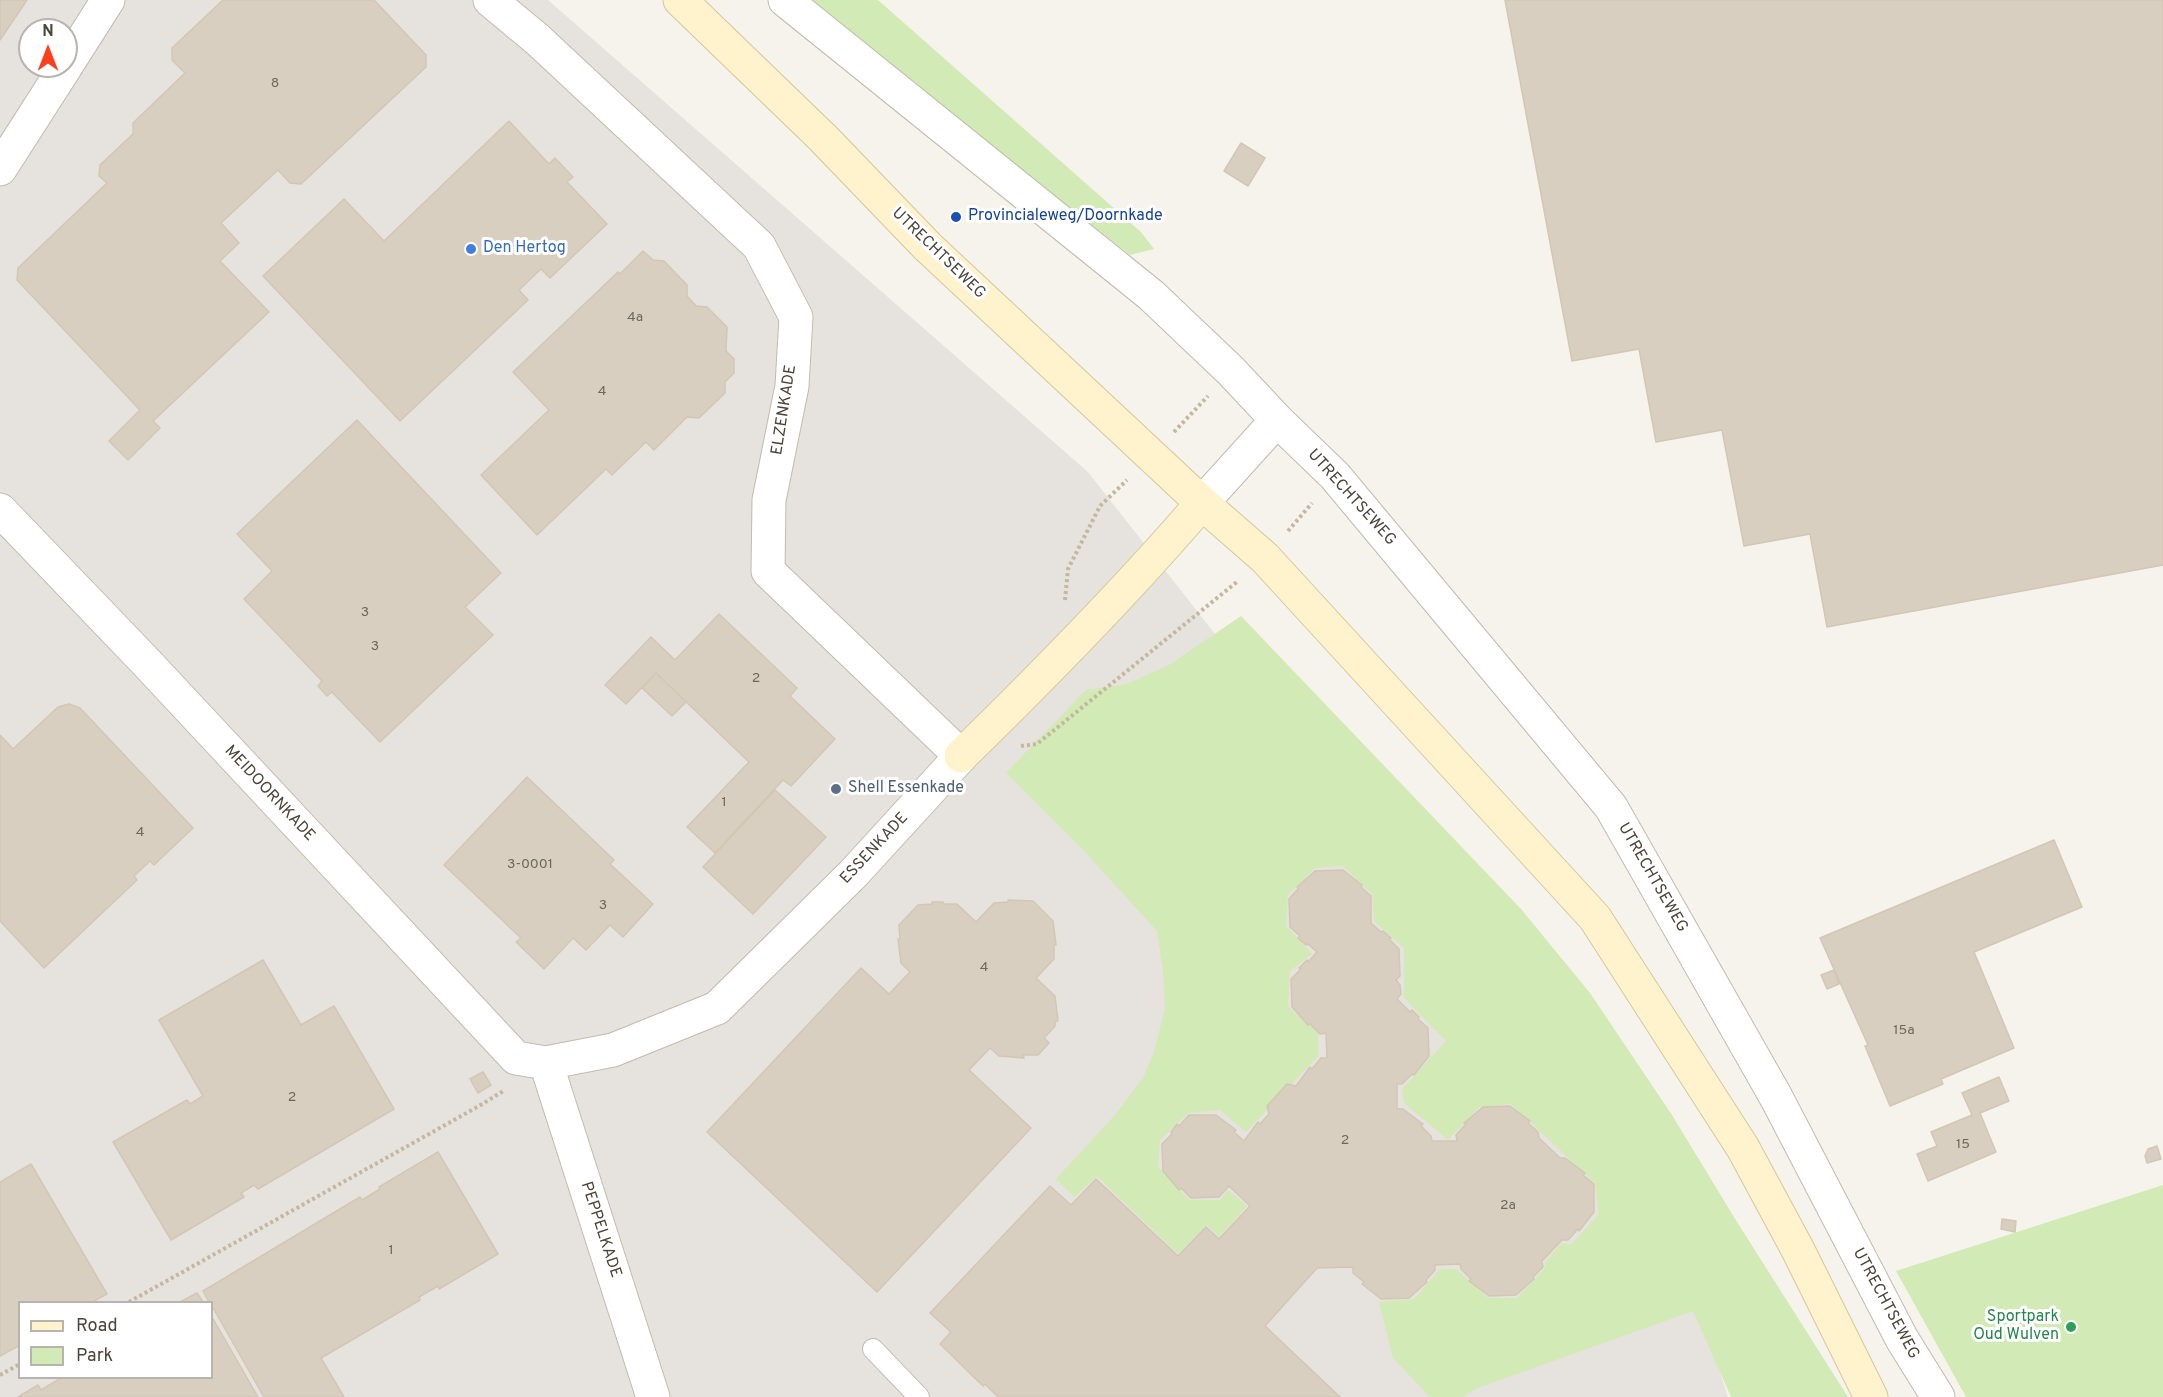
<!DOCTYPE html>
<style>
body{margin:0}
#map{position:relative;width:2163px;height:1397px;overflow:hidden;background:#f6f3ec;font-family:Overpass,sans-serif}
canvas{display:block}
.legend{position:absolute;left:18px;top:1301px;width:195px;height:78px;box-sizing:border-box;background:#fff;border:2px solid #b7b4b0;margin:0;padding:8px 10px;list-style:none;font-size:18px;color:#4b4439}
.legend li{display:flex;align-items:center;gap:12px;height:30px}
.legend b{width:30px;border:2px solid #b7b4b0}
.north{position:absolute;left:18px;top:18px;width:60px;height:60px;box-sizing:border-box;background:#fff;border:2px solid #b7b4b0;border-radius:50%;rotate:0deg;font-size:16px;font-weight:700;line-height:24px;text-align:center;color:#4b4439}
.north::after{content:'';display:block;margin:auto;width:21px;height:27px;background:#fc3f1d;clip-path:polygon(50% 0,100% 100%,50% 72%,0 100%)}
</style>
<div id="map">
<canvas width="2163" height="1397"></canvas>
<ul class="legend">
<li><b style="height:8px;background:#fff3cd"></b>Road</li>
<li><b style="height:16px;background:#d2eab5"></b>Park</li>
</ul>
<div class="north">N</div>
</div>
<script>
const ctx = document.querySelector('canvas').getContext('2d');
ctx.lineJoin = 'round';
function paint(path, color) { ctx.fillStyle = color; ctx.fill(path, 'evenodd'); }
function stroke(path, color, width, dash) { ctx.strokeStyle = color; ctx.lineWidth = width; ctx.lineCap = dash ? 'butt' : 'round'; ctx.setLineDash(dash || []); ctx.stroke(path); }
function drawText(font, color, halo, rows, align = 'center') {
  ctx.font = font + ' Overpass,sans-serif'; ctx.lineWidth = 6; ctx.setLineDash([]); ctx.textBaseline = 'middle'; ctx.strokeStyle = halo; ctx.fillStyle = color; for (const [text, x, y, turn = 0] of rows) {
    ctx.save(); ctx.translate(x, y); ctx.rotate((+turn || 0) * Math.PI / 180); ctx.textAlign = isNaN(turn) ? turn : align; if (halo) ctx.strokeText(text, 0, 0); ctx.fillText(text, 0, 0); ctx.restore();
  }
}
const industrial = new Path2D(`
 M0,0H548L1088,472L1670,1214L1728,1397H0ZM30,30H66V66H30ZM20,1302H212V1378H20Z`);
const green = new Path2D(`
 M809,0H878L1141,232L1154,249L1130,255Z
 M1241,616L1521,909L1590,993L1672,1115L1737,1222L1848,1397H1731L1693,1311L1475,1389L1463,1397H1430L1393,1358L1379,1302L1414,1299L1440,1269H1456L1488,1298H1517L1544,1269L1546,1261L1562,1243L1571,1245L1599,1214L1595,1183L1511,1104L1479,1107L1448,1140L1404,1103L1402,1089L1446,1041L1404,998V948L1374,921L1372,894L1343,866L1315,868L1288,895L1286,926L1312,954L1290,971L1288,1007L1318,1033V1056L1246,1132L1220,1110L1188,1113L1160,1140L1158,1166L1189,1200H1220L1228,1190L1247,1206L1219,1237L1207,1225L1178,1254L1097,1176L1074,1197L1056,1179L1116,1114L1143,1078L1154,1052L1165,1009L1163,971L1157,931L1086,853L1006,773L1086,690L1127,684L1169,665Z
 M2163,1185V1397H1966L1896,1271Z`);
const building = new Path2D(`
 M0,0H27L0,40Z
 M223,0H374L426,55V67L301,184L290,183L278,170L221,223L239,243L220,261L269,312L153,421L160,428L128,460L109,441L140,410L17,280L18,268L107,183L99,176L100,165L133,134V123L185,73L172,60V48Z
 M1505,0H2163V565L1827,627L1810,534L1744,546L1722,430L1656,442L1639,349L1572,361Z
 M509,121L549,164L555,158L573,177L567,182L607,224L550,278L541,269L519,290L528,300L400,421L263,276L344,199L384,241Z
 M1241,143L1265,158L1248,186L1224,171Z
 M643,251L653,260L664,261L687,285V296L696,306L707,307L727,327L726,351L734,359V373L725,382V393L699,418L687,417L654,450L646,442L612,475L606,469L537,535L481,475L549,410L513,372L618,272L620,274Z
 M357,420L501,573L465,607L493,635L380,742L332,692L327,696L318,686L322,681L244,599L272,571L237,534Z
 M719,614L797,688L790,696L835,739L791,786L783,780L715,853L687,827L749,762L656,673L626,704L605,685L651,637L675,660Z
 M656,673L686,702L672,716L642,688Z
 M69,704L80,708L193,828L154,865L150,861L134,876L137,880L44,968L0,921V735L13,749L58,707Z
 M527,777L614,860L610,864L653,904L623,937L610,925L586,950L573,938L544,969L516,942L521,938L444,865Z
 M775,790L826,837L753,914L703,867Z
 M2054,840L2082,907L1974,952L2014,1048L1941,1079L1943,1084L1890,1106L1865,1046L1868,1045L1820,938Z
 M1343,870L1362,885L1361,887L1371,896V923L1381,932L1383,931L1391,938L1389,939L1399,949L1400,976L1396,980L1400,985L1401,994L1397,999L1410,1012L1412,1010L1419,1017L1418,1019L1428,1028L1429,1056L1414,1075L1412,1074L1402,1084H1397V1109H1403L1423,1124L1421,1126L1431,1136L1432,1141H1457L1456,1135L1466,1124L1464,1123L1483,1107L1510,1106L1530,1121L1528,1123L1538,1132L1539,1138L1560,1158H1565L1585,1173L1583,1175L1594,1184V1212L1579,1231L1578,1229L1568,1240H1562L1542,1261L1543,1267L1533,1277L1534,1279L1516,1295L1489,1296L1469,1281L1471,1279L1461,1269L1460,1264L1435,1265V1270L1426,1280L1427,1282L1409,1298L1381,1299L1362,1284L1364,1282L1353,1273V1267L1317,1268L1265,1326L1340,1397H998L985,1384L983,1386L940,1344L951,1332L930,1313L1050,1186L1071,1205L1096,1179L1178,1256L1206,1227L1219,1239L1250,1206L1229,1186L1219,1197L1191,1198L1181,1188L1179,1190L1163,1171L1162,1144L1172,1134L1171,1132L1177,1124L1179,1126L1189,1115H1216L1236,1130L1234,1132L1244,1141L1258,1122L1260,1124L1269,1114L1267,1106L1287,1084L1296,1086L1310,1067L1312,1069L1321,1058H1327L1326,1033L1320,1034L1310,1024L1308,1025L1292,1007L1291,979L1301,969L1299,968L1307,960L1308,962L1317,952L1308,944L1306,945L1298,938L1300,936L1290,927L1289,899L1298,889L1297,887L1315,871Z
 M1008,900L1033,901L1053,921L1056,945H1054V959L1036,978L1055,996L1058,1021H1055V1026L1044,1038L1049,1043L1038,1055H1023L1024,1058L999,1056L990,1048L969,1070L1031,1128L877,1292L707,1132L861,968L889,994L910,972L901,963L898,939H900L899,925L918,905L933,904L932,902H943V904H957L976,922L994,903L1008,902Z
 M263,960L301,1025L334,1006L394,1109L258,1189L254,1185L241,1193L244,1197L171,1240L113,1142L187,1100L190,1104L203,1096L159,1020Z
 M1834,970L1839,984L1827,989L1821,975Z
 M483,1072L491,1085L478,1093L470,1079Z
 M1999,1077L2009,1101L1980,1113L1996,1152L1928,1181L1917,1154L1937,1146L1931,1132L1972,1115L1962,1093Z
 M2157,1146L2161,1159L2147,1163L2145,1156L2148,1149Z
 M438,1152L498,1254L439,1289L438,1286L419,1297L420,1300L321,1358L344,1397H264L212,1306V1302H209L203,1291L360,1197L362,1200L380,1189L379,1187Z
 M31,1164L107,1294L92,1302H20V1345L0,1356V1182Z
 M2002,1219L2016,1221L2015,1232L2001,1229Z
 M197,1293L203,1302H180Z
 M212,1317L258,1397H18L38,1385L41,1390L61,1378H212Z`);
const path = new Path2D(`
 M1174,432L1208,396
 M1288,531L1312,503
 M1065,600L1068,569L1100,506L1127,480
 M1021,746L1037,744L1238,581
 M129,1302L479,1106L505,1090
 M0,1375L20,1364`);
const lane = new Path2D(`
 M873,1349L919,1397`);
const street = new Path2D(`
 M785,0L1151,295L1231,371L1277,420L1335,476L1611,807L1776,1097L1902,1339L1938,1397
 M66,66L108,0
 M0,169L66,66
 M1202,503L1277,420
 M0,510L146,662L516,1058L546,1063L613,1050L717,1008L853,874L961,756L768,571L769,500L792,386L796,317L759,246L537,39L490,0
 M546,1063L653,1397`);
const secondary = new Path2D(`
 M680,0L823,138L928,247L1202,503L1265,558L1595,918L1743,1148L1798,1250L1871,1397
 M961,756C1045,674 1126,592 1202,503`);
const markers = [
 [956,217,6,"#1a4fb4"],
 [471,249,6,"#3f7fe0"],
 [836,789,6,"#5c6f8a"],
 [2071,1327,6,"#2e9e5b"]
];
const numberNames = [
 ["8",275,84],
 ["4a",635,318],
 ["4",602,392],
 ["3",365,613],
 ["3",375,647],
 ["2",756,679],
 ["1",724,803],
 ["4",140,833],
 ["3-0001",530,865],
 ["3",603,906],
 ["4",984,968],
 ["15a",1904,1031],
 ["2",292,1098],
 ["2",1345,1141],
 ["15",1963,1145],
 ["2a",1508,1206],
 ["1",391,1251]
];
const transitNames = [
 ["Provincialeweg/Doornkade",968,217]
];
const shopNames = [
 ["Den Hertog",483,249]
];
const streetNames = [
 ["UTRECHTSEWEG",938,254,44],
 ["ELZENKADE",785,410,-81],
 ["UTRECHTSEWEG",1351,498,48],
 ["MEIDOORNKADE",269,794,47],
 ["ESSENKADE",875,849,-47],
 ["UTRECHTSEWEG",1652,878,60],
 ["PEPPELKADE",600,1230,72],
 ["UTRECHTSEWEG",1885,1304,62]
];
const serviceNames = [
 ["Shell Essenkade",848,789]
];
const leisureNames = [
 ["Sportpark",2059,1318],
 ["Oud Wulven",2059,1336]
];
paint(industrial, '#e6e2dd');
paint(green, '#d2eab5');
paint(building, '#d8cfc1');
stroke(building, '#d3c7b4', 1.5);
stroke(lane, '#c2bbae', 22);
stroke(street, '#c2bbae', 35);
stroke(secondary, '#d6c79b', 35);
stroke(path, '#c4b79f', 4, [3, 3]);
stroke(lane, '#fff', 20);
stroke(street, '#fff', 33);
stroke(secondary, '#fff3cd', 33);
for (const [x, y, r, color] of markers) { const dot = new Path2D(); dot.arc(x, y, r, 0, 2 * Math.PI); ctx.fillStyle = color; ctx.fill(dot); stroke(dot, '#fff', 2); }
drawText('14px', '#6e675b', null, numberNames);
drawText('16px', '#164399', '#fff', transitNames, 'left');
drawText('16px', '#366cbe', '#fff', shopNames, 'left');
drawText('16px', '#4b4439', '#fff', streetNames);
drawText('16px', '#4e5e75', '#fff', serviceNames, 'left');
drawText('16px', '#27864d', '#fff', leisureNames, 'right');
</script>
